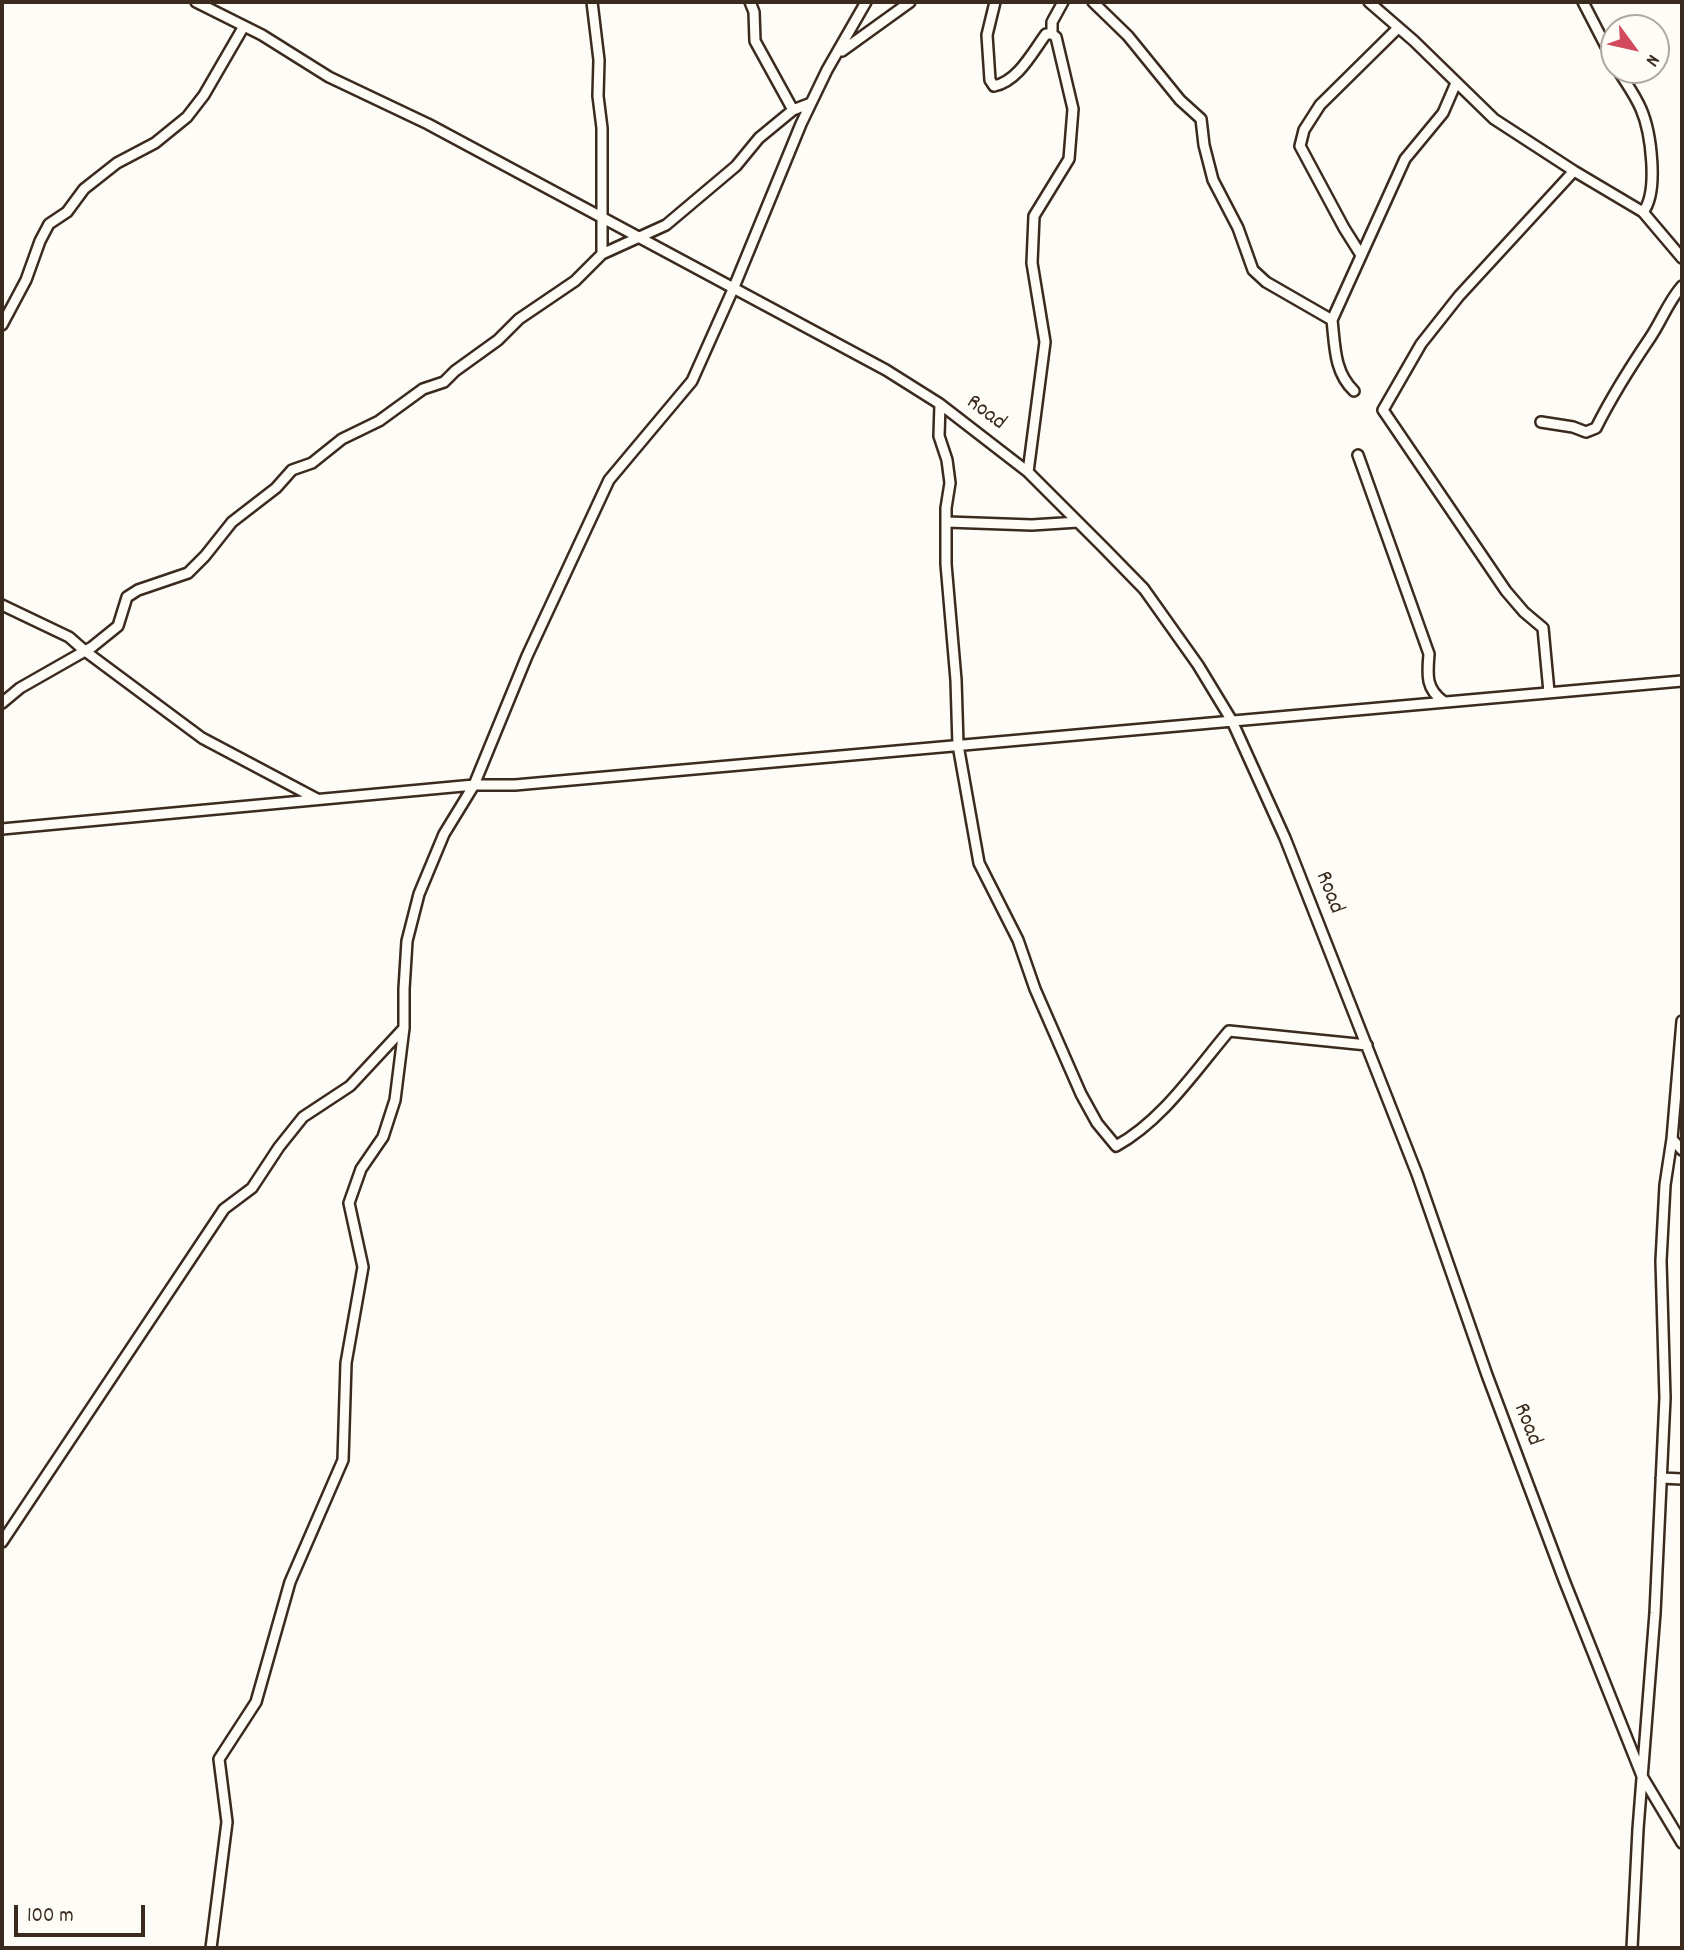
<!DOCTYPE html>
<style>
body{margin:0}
#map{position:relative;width:1684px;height:1950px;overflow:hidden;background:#fdfcf7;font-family:Dekko,sans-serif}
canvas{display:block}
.frame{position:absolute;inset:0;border:4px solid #3b2a1e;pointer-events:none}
.north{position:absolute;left:1600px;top:14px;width:70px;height:70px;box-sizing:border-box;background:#fdfcf7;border:2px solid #afa8a0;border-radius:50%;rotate:123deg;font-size:19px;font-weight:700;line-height:28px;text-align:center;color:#3b2a1e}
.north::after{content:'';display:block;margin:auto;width:24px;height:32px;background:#d1495b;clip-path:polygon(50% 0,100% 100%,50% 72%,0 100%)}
.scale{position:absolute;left:14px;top:1905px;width:131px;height:32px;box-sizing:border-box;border:4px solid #3b2a1e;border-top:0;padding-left:9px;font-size:21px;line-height:24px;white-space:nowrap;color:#3b2a1e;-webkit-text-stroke:5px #fdfcf7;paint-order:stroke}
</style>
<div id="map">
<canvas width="1684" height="1950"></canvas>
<div class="frame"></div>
<div class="north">N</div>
<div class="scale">100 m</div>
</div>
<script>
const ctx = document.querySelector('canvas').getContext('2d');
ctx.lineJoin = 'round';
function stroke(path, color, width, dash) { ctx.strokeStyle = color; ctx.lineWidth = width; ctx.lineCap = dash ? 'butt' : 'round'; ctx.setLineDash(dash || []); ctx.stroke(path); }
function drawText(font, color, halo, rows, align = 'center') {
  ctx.font = font + ' Dekko,sans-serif'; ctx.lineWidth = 5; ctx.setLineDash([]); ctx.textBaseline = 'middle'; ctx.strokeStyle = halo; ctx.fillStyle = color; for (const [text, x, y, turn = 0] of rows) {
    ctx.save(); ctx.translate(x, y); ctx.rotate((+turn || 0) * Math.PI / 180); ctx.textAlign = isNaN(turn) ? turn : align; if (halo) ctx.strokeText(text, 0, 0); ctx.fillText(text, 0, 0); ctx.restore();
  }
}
const minor = new Path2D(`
 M196,2L262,35L329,77L428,124L886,370L940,404L1028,472L1104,548L1144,589L1198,665L1232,721L1285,838L1417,1174L1487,1375L1564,1580L1642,1776L1682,1843
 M592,2L599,60L598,96L602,128V254
 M750,2L754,12L755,41L793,110L811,103
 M995,2L987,35L990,80L994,86C1018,81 1032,53 1046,34H1052L1056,37L1073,109L1069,159L1034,216L1032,263L1045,342L1028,472
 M1093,2L1128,36L1180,100L1201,119L1204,145L1213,180L1238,228L1253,270L1266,282L1332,320C1335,346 1334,372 1354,391
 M1369,2L1414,41L1494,119L1574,171L1643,212
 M1583,2L1614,62
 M1052,34V22L1063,2
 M842,51L910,2
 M1618,70C1626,83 1635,95 1641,109C1651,132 1659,192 1643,212L1682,258
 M1361,255L1344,228L1300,146L1304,130L1320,105L1398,28
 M1332,320L1405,159L1443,113L1456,83
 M2,325L26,280L40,241L49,224L67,212L84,189L117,163L155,143L187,117L204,95L244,26
 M940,404L939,436L947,460L950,483L946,508V564L956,680L958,745L979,863L1018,940L1035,989L1081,1094L1097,1123L1116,1146C1162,1121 1195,1071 1229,1031L1367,1045
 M1541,422L1573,427L1586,432L1596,428C1613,394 1629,369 1650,338C1662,320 1668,302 1682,286
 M1358,455L1429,654C1427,676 1426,689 1444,702
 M947,522L1032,525L1078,522
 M2,605L69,637L85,651L202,738L317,799
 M1549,692L1543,628L1524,612L1506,591L1383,410L1421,344L1459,296L1574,171
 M2,703L20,688L92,647L118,626L127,597L138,590L188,573L205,556L232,522L276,488L292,470L312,463L342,439L379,421L423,389L444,382L455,371L498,340L519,319L575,281L602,254L666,225L736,166L759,138L793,110
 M2,829L474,785H515L1682,681
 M1672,1139L1682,1150
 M1661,1478L1682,1479
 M2,1542L224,1209L252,1188L279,1147L303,1117L350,1086L404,1028V989L407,941L419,894L444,834L474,785L527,656L609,480L692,381L734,287L801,124L827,70L866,2
 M211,1948L227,1822L219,1759L256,1702L290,1582L343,1460L346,1363L363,1267L349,1203L361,1169L383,1137L395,1100L404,1028
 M1632,1948L1638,1829L1655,1613L1665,1398L1661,1261L1665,1185L1672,1139L1682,1021`);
const streetNames = [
 ["Road",985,414,37],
 ["Road",1328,893,69],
 ["Road",1526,1425,69]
];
stroke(minor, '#3b2a1e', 14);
stroke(minor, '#fdfcf7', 9);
drawText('23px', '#3b2a1e', '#fdfcf7', streetNames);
</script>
